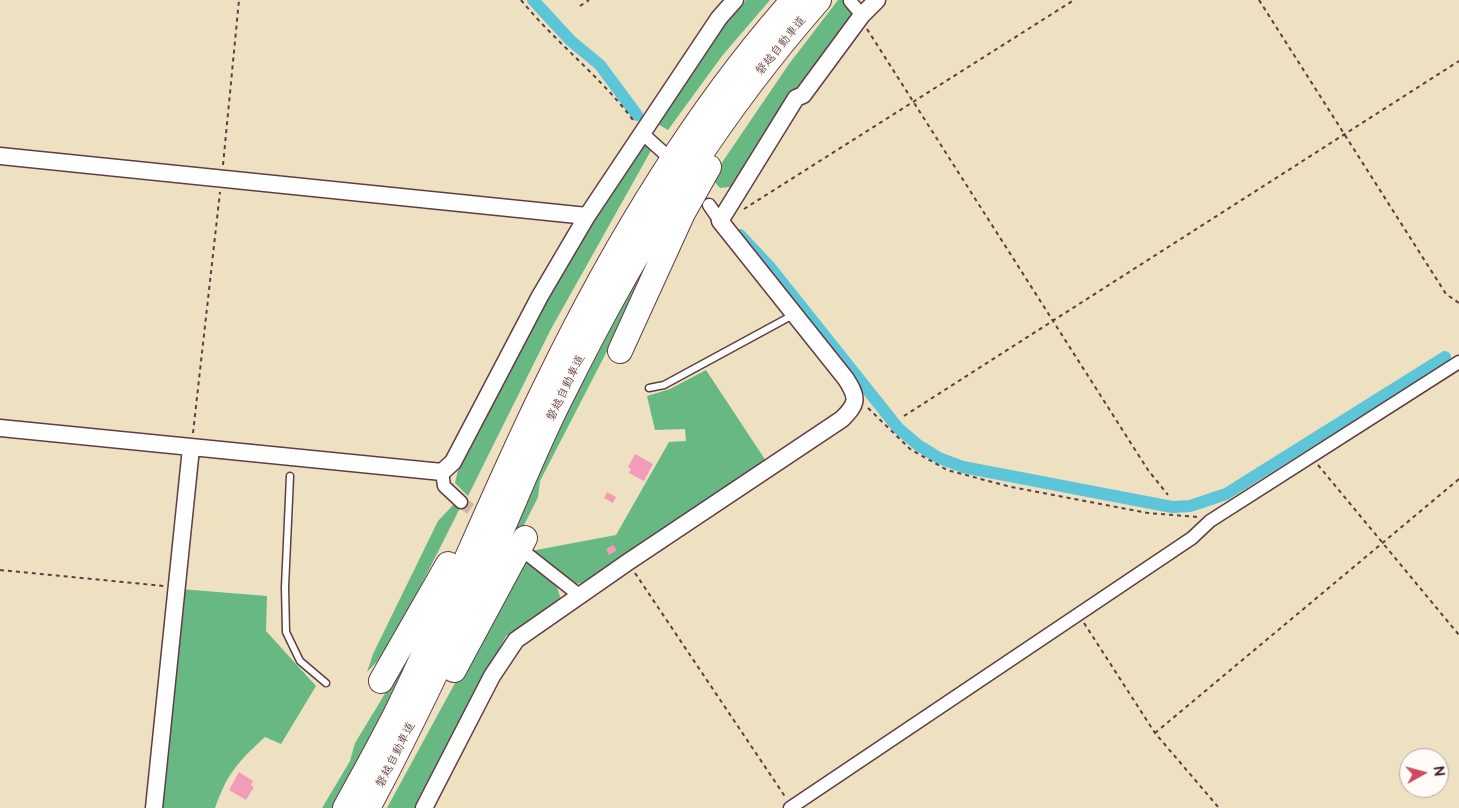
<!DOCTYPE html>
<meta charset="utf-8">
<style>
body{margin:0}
#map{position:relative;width:1459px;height:808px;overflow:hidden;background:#ede1c1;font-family:"Balsamiq Sans",sans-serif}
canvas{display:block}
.north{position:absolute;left:1399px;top:748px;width:50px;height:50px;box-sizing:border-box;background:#fdfcf7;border:1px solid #b5a4a5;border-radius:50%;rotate:83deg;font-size:14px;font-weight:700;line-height:20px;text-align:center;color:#4a1f2b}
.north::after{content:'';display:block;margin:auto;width:18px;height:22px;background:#d1495b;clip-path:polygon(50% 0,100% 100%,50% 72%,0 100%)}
</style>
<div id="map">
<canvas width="1459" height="808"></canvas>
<div class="north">N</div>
</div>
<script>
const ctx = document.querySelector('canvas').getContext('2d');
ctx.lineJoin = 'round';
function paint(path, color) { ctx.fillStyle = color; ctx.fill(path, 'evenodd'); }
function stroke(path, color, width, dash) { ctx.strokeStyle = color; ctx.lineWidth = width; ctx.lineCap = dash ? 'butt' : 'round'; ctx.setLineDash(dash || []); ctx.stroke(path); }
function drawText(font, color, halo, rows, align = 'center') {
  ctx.font = font + ' "Balsamiq Sans","Klee One",sans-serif'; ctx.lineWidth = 4.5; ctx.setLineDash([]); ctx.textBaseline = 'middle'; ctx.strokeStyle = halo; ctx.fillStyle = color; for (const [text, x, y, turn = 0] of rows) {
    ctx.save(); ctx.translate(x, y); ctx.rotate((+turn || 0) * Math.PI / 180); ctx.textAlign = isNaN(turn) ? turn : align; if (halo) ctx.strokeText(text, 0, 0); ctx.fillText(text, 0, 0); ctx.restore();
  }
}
const forest = new Path2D(`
 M746,0H770L722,56L668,130L656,123L724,26Z
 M838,0H848L853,10V18L737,178L730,187L720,188L712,179L721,164L789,64Z
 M640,145L653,147L551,329L468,496L455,483L458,470L536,316Z
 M664,231L619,336L606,353L540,481L538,497L515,543L510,539L571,402L609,329Z
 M706,370L766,461L584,583L574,584L531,551L616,535L669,442L686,441L685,429L655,430L647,396L670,389Z
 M455,503L460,508L389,649L367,672L373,654L438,521Z
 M523,558L556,583L561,600L506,636L416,808H387Z
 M180,589L267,596L266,631L316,686L281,744L265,737C238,762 228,772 215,808H161Z
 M407,663L334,808H322L350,761L355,743L403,664Z`);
const canal = new Path2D(`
 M533,0L571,41L600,65L637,115
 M740,235L769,266L898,428L918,445L939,458L963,467L1172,507L1190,506L1226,494L1445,357`);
const building = new Path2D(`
 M635,454L653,464L644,481L629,473L631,469L628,467Z
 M607,492L616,497L613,503L604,498Z
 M613,545L617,550L609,555L606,549Z
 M239,772L253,781L251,785L254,787L246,800L229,790Z`);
const minorTunnel = new Path2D(`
 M461,502L488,522`);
const path = new Path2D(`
 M521,0C556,43 600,76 633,120
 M1259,0L1446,294L1459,303
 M580,6L589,0
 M867,29L1148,470L1168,495
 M223,165L239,0
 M744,209L1074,0
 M868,408L910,449L947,470L1011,487L1148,513L1198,517
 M904,416L1459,61
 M193,433L220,192
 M1318,465L1459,635
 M0,570L164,586
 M635,573L786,798
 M1084,623L1155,733L1219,808
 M1155,733L1459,479`);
const service = new Path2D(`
 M649,388L664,385L793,315
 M290,476L285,587L286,632L300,661L326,683`);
const minor = new Path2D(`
 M850,1L862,15
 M643,134L664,153
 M709,205L720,221
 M442,472L444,486L461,502
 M527,554L579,595
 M790,808L1192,538L1210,521L1459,362`);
const tertiary = new Path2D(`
 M0,156L587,216
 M0,428L442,472L453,462L540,296L587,216L719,18L735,0
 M154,808L191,448
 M424,808L492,676L516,640L628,562L842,419C858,403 858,398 846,379L720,221L796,98L803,95L862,15L877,0`);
const motorway = new Path2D(`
 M620,351L683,213L709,167
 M454,670L525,538
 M381,681L448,564
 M345,808C363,775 381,743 398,709C450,602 494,490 547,383C613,247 692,114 793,0
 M368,808C415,720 457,630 498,539C520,489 540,438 565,390C634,250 716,117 819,0`);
const streetNames = [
 ["磐越自動車道",781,46,-51],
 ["磐越自動車道",566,388,-64],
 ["磐越自動車道",396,755,-63]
];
paint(forest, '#68b883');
stroke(canal, '#5cc5d7', 12);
paint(building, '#f39cba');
stroke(minorTunnel, '#ccbaa3', 12, [12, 6]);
stroke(service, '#623c42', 9);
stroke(minor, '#623c42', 15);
stroke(tertiary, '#623c42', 19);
stroke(motorway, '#623c42', 26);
stroke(path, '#623c42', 2, [4, 4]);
stroke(service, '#fff', 6);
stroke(minor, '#fff', 12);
stroke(tertiary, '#fff', 16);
stroke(motorway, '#fff', 24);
drawText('12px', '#4a1f2b', '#fdfcf7', streetNames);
</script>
